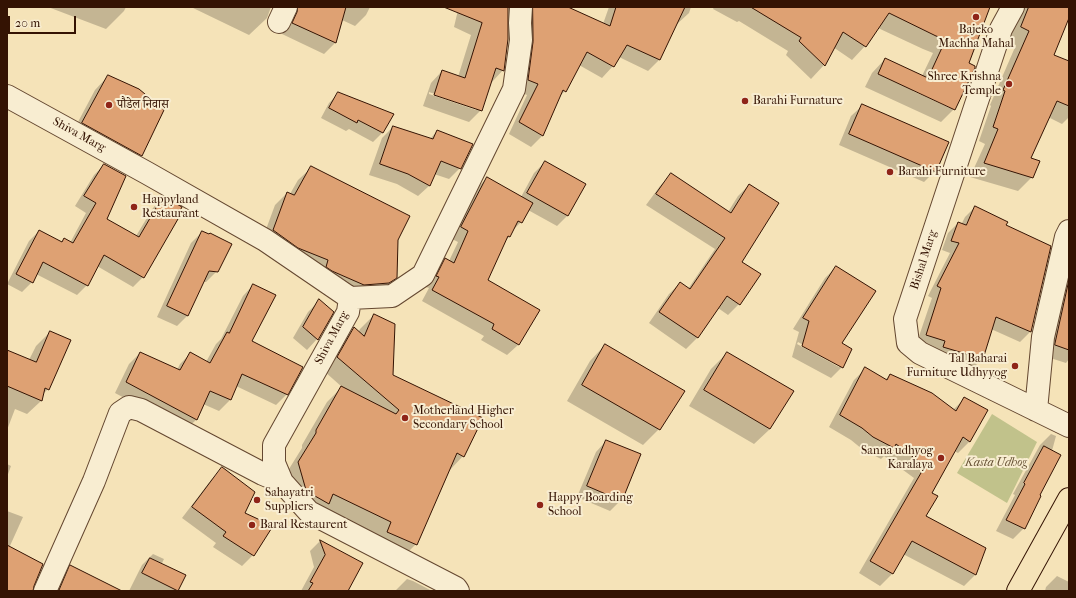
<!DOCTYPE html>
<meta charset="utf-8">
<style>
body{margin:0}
#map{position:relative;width:1076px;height:598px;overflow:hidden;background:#f5e3b8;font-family:"IM FELL French Canon",serif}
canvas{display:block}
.frame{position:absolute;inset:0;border:8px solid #341303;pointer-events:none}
.scale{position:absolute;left:8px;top:16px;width:68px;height:18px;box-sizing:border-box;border:2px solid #341303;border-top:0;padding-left:5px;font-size:12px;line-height:14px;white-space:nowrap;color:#341303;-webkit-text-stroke:3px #f8edd1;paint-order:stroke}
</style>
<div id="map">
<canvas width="1076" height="598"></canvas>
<div class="frame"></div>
<div class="scale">20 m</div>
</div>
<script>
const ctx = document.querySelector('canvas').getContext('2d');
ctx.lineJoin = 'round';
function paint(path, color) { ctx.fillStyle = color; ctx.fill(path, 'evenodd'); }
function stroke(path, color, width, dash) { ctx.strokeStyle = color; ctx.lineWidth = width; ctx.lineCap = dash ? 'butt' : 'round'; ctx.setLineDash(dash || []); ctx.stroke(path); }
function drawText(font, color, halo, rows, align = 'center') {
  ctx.font = font + ' "IM FELL French Canon","Noto Serif Devanagari",serif'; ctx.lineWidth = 4; ctx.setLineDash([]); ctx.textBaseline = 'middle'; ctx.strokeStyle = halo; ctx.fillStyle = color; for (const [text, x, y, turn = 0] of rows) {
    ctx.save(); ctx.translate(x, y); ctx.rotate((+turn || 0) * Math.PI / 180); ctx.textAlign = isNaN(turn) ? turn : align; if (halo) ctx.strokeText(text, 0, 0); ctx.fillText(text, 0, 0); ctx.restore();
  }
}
const green = new Path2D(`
 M992,414L1037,442L1007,503L957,473Z`);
const shadow = new Path2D(`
 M48,7H126L124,11L106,29Z
 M191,7H271L267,18L249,35Z
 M292,7H370L366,15L355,26L342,20L335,43L324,54L282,34L287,24Z
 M451,7H507L503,70L492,82L491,81L481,110L469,122L423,106L431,83L442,71L458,77L471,35L454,27L458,10ZM429,92L476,108V110L429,94Z
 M514,7H572L571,9L603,24L609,7H691L689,13L677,24H676L659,60L648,71L619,57L613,66L602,78L579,65L565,91L559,97L542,136L531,147L509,134L527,95L517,91Z
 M714,7H989L968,64L954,109L941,122L865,87L872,73L885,59L922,76L933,53L923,49L878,28L865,46L852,60L833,47L824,65L811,79L786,55L788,51L739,21L737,22L713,9ZM915,90L950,106V108L913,91Z
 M1022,7H1069V15L1052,55L1069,62V117L1062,124L1048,117L1030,158L1032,177L1018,191L970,177L985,144L979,141L991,106L990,105L1016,45L1007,42Z
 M108,76L141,155L128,168L70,137L95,90Z
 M338,94L382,133L373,142L349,129L346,131L321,118L329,103Z
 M862,106L935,171L924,182L839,145L851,116Z
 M393,127L430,139L437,131L460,168L449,179L434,174L429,186L418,196L397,184L369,175L382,138Z
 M545,162L567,216L557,226L528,210L521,222L512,231L509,237L505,241L487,280L518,345L507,355L481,340L484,336L422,301L429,288L426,287L435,270L446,259L449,261L458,242L450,238L476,189L487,178L521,197L534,173Z
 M104,165L105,219L136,236L153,208L163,197L143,277L133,287L97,266L87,285L77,295L36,274L32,282L22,292L7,284L29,241L39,231L61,242L64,239L70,243L86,213L75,206L94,175Z
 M311,168L397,240L396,277L383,290L351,297L261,243L275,205L287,193L290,194L298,180Z
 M671,175L728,212L738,196L749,185L741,262L739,304L728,315L718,308L697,338L686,349L649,323L669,294L680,283L688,289L715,249L646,205L660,186Z
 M975,207L1005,226L1050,246L1030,332L1020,342L991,329L982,359L972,369L916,345L932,298L928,296L950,253L942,250L948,233L958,223L961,225L965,217Z
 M202,232L217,271L206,282H203L188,315L177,326L157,317L191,243Z
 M1069,256V359L1066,363L1044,356Z
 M836,267L841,344L851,350L842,367L831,378L792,357L799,332L793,329L825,278ZM798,342L839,365V367L797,344Z
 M253,285L251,342L287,394L276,405L236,386L230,400L219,411L203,404L196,420L185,430L115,393L129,364L140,353L177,370L180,364L191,353L206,362L216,344L221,339L243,296Z
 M319,301L317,339L307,350L293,338L308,312Z
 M374,315L392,375L463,456L449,471L416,544L402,558L323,510L284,477L302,448V445L327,402L342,387L324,371L340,343L354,329L358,333L360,329Z
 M50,332L48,389L42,395L41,401L27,414L15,409L7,430V351L29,360L36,346Z
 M605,345L659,429L643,445L567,401L590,361Z
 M727,353L770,429L754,444L689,406L711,369Z
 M866,368L885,380L890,375L953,410L965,398L970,441L958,453L954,451L930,493L925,517L975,575L964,586L903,554L892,574L880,586L859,573L914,478L884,456L881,459L862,449L851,440L829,427L854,380Z
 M1051,434L1056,436L1046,473L1024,528L1013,539L996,531L1015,495L1013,494L1040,445Z
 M606,441L621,500L610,511L577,497L596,452Z
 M7,464L11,466L7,477Z
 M222,469L244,514L271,527L253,555L242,566L213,547L216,543L182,518L211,480Z
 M7,511L23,517L9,548L32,591H7Z
 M320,541L347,591H301L314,567L310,551Z
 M153,554L164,559L161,565L184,576L177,591H129L142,565Z
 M70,567L94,591H53L58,579Z
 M1057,576L1069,582V591H1045L1046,587Z
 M407,579L413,581L432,591H395Z`);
const building = new Path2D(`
 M298,7H346L336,43L292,23L297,12Z
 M444,7H508V39L504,71L496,68L482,111L434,95L442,70L465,78L482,23Z
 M533,7H568L610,26L616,7H685L660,60L627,45L614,67L587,52L566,92L563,90L543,136L519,122L538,84L528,80L533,42Z
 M751,7H990L969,63L975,66V68L955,110L878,74L885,58L928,78L946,39L936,36L889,13L866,47L843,32L825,66L799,41L801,38Z
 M1029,7H1069V18L1054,55L1069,61V106L1057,101L1031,158L1040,161L1033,178L984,163L998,129L993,127L1005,91L1003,90L1029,31L1021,27Z
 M108,75L139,89L164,110L142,156L82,123Z
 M338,92L394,114L383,133L358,120L357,123L329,108Z
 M862,104L949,142L936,172L849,134Z
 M393,126L433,139L437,130L473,144L461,169L441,161L430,186L408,174L380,164Z
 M545,161L586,184L568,216L527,193Z
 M104,164L126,176L107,219L139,237L163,196L182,207L176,218L178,219L144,278L104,255L88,286L43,262L33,283L16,274L39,230L62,242L64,238L73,243L96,203L84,196Z
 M311,166L410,216L398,240L397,278L389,283L364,285L332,271L326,267L328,260L298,248L273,230L287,192L294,195Z
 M671,173L731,213L749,184L779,203L742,262L761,274L740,305L727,296L698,338L659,312L680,282L690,289L725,238L656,194Z
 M487,177L533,203L522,223L518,221L510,237L508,236L488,280L540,310L519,345L492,329L494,324L432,290L439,277L436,276L445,258L454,263L468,231L461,227Z
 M975,206L1008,222L1006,225L1051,246L1031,332L996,317L983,359L943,347L945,341L926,335L941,288L937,286L959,243L951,241L958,222L966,225Z
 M202,231L209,234L210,233L232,244L218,272L209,271L188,316L167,306Z
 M836,266L876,291L842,343L852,349L843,368L802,346L809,321L803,318Z
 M1069,280V350L1055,345Z
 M253,284L276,295L252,341L303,367L288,395L242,374L231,400L210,391L197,420L126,382L140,352L180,370L190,352L210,363L227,332L229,333Z
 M319,299L334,312L318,340L303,327Z
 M374,314L395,324L393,375L483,418L464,457L457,453L417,545L387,532L391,522L333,494L329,504L308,492L306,490L298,462L316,433V430L341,386L396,414L399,410L337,357L354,327L364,336Z
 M50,331L71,340L49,390L45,388L42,401L7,386V350L36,362Z
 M605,344L685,391L660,430L582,385Z
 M727,352L794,391L770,429L704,390Z
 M865,367L887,380L890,374L932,393L956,411L964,397L988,410L970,442L963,437L932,493L938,496L926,516L986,548L976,575L912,541L893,574L870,561L925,466L896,444L894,448L873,437L862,428L840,415Z
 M606,440L641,454L622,501L587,486Z
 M1044,446L1061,455L1040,495L1041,496L1025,529L1006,520L1025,484L1024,483Z
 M222,467L255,492L245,513L273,526L254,556L223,536L226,532L192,507Z
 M320,540L363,563L348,591H308L313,583L310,582L325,555Z
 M7,545L43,564L34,586L33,591H7Z
 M150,558L186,575L178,591L142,573Z
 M70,565L122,591H59Z`);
const minor = new Path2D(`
 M1013,7L1001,29L905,319L908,343L920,353L1069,426
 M279,22L286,7
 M7,96L147,173L265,240L350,298
 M350,298L348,312L274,445V463L282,482L309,512L456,588L458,591
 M350,298L392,296L423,275L514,89L521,40L520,23L521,7
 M1036,410L1043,337L1066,237L1069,231
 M45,591L94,481L120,413L129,407L141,410L263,474L282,482`);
const major = new Path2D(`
 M1018,591L1069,499`);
const markers = [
 [976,17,4,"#8f2418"],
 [1009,84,4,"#8f2418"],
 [745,101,4,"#8f2418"],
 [109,105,4,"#8f2418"],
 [890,172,4,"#8f2418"],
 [134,207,4,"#8f2418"],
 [1015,366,4,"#8f2418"],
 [405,418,4,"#8f2418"],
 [941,458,4,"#8f2418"],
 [257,500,4,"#8f2418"],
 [540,505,4,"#8f2418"],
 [252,525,4,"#8f2418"]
];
const poiNames = [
 ["Bajeko",976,30,"center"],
 ["Machha Mahal",976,44,"center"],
 ["Shree Krishna",1001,77,"right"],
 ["Temple",1001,91,"right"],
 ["Barahi Furnature",753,101],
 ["पौडेल निवास",117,105],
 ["Barahi Furniture",898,172],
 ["Happyland",142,200],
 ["Restaurant",142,214],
 ["Tal Baharai",1007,359,"right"],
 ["Furniture Udhyyog",1007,373,"right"],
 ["Motherland Higher",413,411],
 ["Secondary School",413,425],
 ["Sanna udhyog",933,451,"right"],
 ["Karalaya",933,465,"right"],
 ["Sahayatri",265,493],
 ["Suppliers",265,507],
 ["Happy Boarding",548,498],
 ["School",548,512],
 ["Baral Restaurent",260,525]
];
const streetNames = [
 ["Shiva Marg",79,135,29],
 ["Bishal Marg",924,260,-72],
 ["Shiva Marg",332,338,-62]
];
const parkNames = [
 ["Kasta Udhog",996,463]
];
paint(green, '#c1c28b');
paint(shadow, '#0003');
paint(building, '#dea173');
stroke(building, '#341303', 1);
stroke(minor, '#644730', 24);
stroke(major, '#341303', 24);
stroke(minor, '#f8edd1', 22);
stroke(major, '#f5e3b8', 22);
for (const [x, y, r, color] of markers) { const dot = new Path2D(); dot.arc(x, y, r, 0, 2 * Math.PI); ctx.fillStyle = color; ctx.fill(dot); stroke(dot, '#f8edd1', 1.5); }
drawText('12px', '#341303', '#f8edd1', poiNames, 'left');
drawText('12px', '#341303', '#f8edd1', streetNames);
drawText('italic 12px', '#655033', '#f8edd1', parkNames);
</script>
